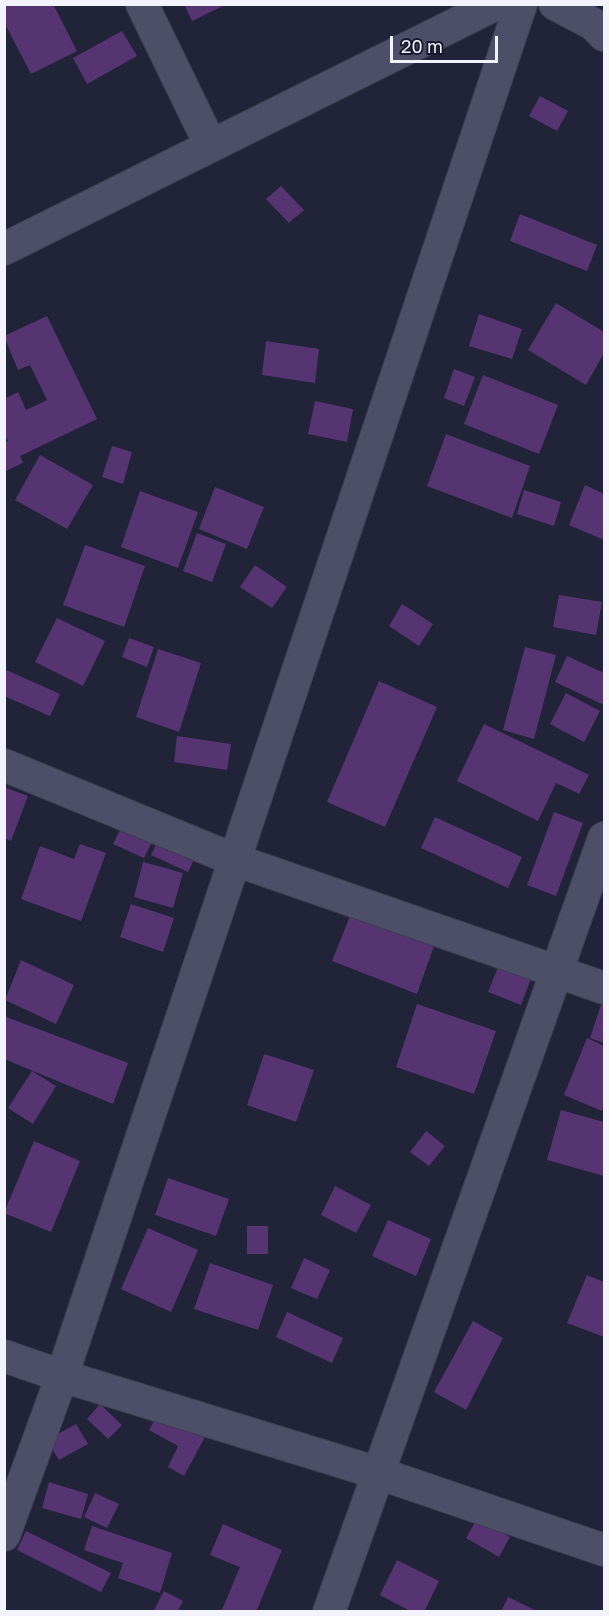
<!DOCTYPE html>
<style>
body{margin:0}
#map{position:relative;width:609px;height:1616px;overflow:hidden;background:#212339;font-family:"Golos Text",sans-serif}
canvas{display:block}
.frame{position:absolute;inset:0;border:6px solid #f2f3fc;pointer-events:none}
.scale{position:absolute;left:390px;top:36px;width:108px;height:27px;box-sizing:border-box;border:3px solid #f2f3fc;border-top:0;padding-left:8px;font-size:18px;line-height:21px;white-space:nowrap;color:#f2f3fc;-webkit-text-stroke:4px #18192e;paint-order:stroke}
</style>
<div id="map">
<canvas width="609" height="1616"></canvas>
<div class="frame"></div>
<div class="scale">20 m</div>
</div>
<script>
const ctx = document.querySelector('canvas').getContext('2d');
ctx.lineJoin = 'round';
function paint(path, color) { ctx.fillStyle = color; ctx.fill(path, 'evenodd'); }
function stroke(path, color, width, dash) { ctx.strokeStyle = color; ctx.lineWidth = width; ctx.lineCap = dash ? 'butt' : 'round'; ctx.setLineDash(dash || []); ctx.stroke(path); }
const building = new Path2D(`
 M4,4H53L77,51L31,74L4,22Z
 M184,4H227L192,21Z
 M122,31L137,56L87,84L73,58Z
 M540,96L568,111L557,131L529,116Z
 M281,186L304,210L289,223L266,199Z
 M520,214L597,245L587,271L510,241Z
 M556,303L604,332V353L586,385L528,350Z
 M479,314L522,329L512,359L469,346Z
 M47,316L97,419L20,456L23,463L4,472V443L8,441L4,435V399L18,392L26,410L47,400L30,365L18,370L4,336Z
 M266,341L319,349L315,383L262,375Z
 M454,369L475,377L464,406L444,398Z
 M483,375L558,405L539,454L464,424Z
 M315,401L353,409L347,442L308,434Z
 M446,434L530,466L512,518L427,486Z
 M112,446L132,452L123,484L102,477Z
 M40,455L93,485L67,529L15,500Z
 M585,485L604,494V540L569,525Z
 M215,487L264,507L247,549L199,529Z
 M524,490L561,502L554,526L517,514Z
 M140,491L198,512L178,568L121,547Z
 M197,533L226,544L212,582L183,571Z
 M85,545L145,566L124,627L63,605Z
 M255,565L287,587L272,608L240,587Z
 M559,595L602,602L596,635L553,627Z
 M402,604L433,624L419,646L389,626Z
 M57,618L105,641L83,686L35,662Z
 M129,638L154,647L147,667L122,657Z
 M525,647L556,655L534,739L503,730Z
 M158,649L201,663L179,732L136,717Z
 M567,656L604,673V705L555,682Z
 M4,669L60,694L50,716L4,696Z
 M379,681L437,707L385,827L327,802Z
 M566,693L600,711L584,742L550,724Z
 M484,724L589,775L579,794L556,783L538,821L457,781Z
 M177,736L231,744L227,770L174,762Z
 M4,787L28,796L11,841L4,838Z
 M554,812L583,823L556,896L527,885Z
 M435,817L522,857L508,888L421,848Z
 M124,822L155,836L144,858L113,844Z
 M163,830L200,847L188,872L151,855Z
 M80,844L106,853L81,921L21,899L40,846L74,859Z
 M143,862L183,873L173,908L134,897Z
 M131,904L174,918L163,952L120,937Z
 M352,911L435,943L417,994L332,961Z
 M21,960L74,985L56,1024L5,1000Z
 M501,960L533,973L521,1005L488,992Z
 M604,996V1043L590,1038Z
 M417,1004L496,1031L474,1094L396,1067Z
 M4,1016L128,1063L113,1104L4,1059Z
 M587,1038L604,1046V1105L602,1111L564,1095Z
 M264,1054L314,1070L296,1122L247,1105Z
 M32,1071L56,1086L33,1124L8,1108Z
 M561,1110L604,1122V1176L547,1160Z
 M426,1131L445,1146L429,1166L410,1152Z
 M34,1141L80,1161L51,1232L4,1213Z
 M168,1178L229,1199L216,1236L155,1215Z
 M335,1186L371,1205L356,1233L321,1215Z
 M388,1220L431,1239L416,1276L372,1256Z
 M247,1226H268V1254H247Z
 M148,1228L198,1250L171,1312L121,1289Z
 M304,1258L330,1270L317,1299L291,1288Z
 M210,1263L273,1285L258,1330L194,1309Z
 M587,1275L604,1282V1337L567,1323Z
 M287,1312L343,1338L332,1363L276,1337Z
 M473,1321L503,1338L466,1410L434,1392Z
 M100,1404L122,1425L108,1439L87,1419Z
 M160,1410L206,1435L184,1476L168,1467L178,1446L149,1430Z
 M76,1424L88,1444L59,1460L47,1440Z
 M49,1482L88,1494L81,1519L42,1508Z
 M95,1493L119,1504L107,1528L84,1517Z
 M477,1519L510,1537L499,1557L466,1538Z
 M223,1524L282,1550L256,1612H221L240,1567L210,1555Z
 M92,1526L172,1553L160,1593L118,1578L123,1563L84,1550Z
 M26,1531L111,1573L101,1592L17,1550Z
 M397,1560L439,1581L424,1612H412L380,1595Z
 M164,1591L183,1601L177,1612H153Z
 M508,1597L539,1612H501Z`);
const street = new Path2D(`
 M142,4L211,146
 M555,4L593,24L604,35
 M4,249L496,4
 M4,765L235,860L604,988
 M4,1356L62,1376L378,1473L604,1550
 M4,1535L62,1376L521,4
 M329,1612L604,838`);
paint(building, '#563472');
stroke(street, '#3e3e50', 34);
stroke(street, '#4c4f67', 32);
</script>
